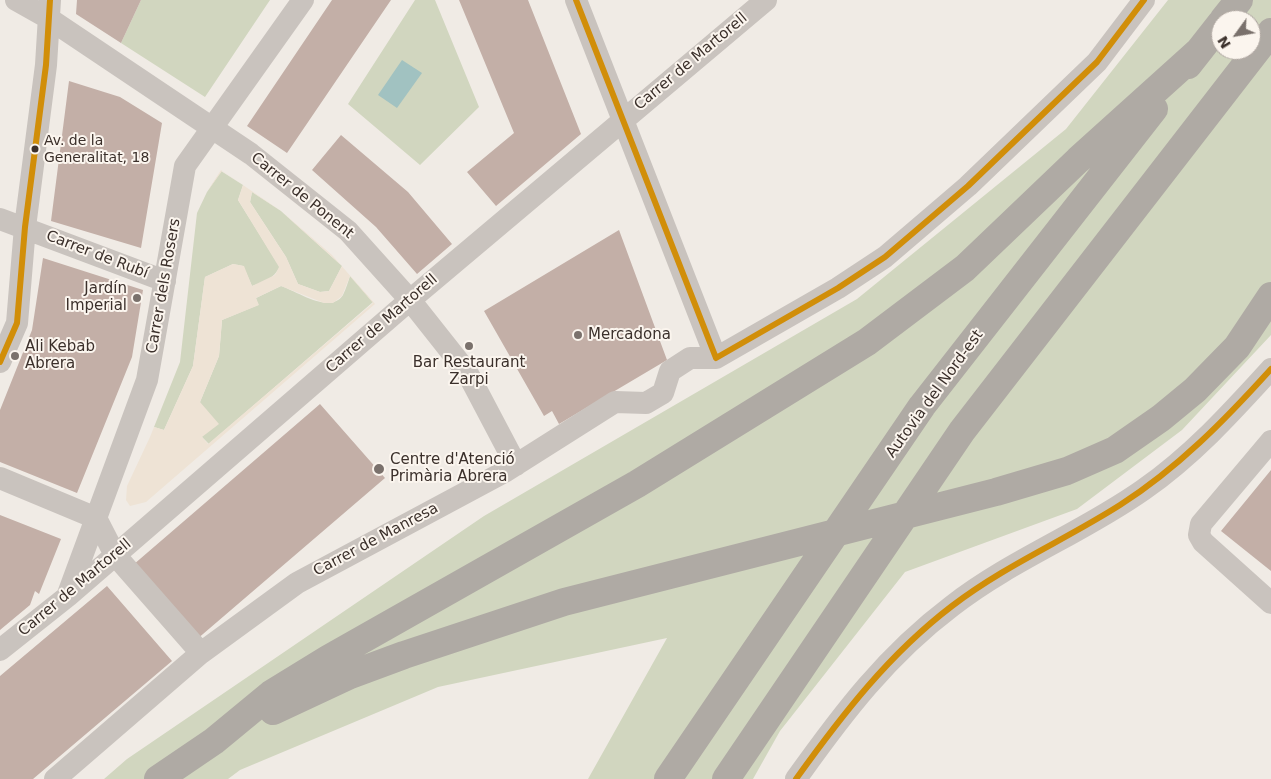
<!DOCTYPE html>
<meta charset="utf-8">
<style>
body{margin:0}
#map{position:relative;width:1271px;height:779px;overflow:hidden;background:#f0ebe5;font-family:"DejaVu Sans",sans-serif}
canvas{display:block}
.north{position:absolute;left:1211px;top:10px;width:50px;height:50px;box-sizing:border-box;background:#fbf5ee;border:1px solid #aea6a0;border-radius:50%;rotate:238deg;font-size:14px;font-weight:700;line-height:20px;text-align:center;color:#3b302b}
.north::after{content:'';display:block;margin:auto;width:18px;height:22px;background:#7a716c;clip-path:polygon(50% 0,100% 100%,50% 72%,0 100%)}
</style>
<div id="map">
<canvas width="1271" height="779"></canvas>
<div class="north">N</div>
</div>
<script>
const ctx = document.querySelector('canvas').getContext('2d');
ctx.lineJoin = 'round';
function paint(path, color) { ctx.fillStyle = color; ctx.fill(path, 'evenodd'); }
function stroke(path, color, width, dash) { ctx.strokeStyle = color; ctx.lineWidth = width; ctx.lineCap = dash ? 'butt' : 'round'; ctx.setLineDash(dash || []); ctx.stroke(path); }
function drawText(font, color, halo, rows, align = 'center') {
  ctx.font = font + ' "DejaVu Sans",sans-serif'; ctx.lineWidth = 4; ctx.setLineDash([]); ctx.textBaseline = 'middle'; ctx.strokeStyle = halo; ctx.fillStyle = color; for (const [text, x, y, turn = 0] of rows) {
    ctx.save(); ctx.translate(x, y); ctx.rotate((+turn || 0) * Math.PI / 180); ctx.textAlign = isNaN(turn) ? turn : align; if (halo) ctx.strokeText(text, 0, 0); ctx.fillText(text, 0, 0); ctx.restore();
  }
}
const green = new Path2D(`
 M141,0H270L205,97L121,43Z
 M415,0H435L479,107L420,165L348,104Z
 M1168,0H1271V335L1182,430L1077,509L905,572L780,731L753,779H588L667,638L438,687L240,770L228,779H104L127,759L484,516L857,299L1066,129ZM1221,20H1251V50H1221Z
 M221,171L243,185L238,200L280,267C273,279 264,282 252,286L243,266L233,264L205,277L193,366L164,430L154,427L180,362L197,213L207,192Z
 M252,192L281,211L342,266L329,291L320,292L298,284L286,257L250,202Z
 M350,276L373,302L209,444L202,437L200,402L219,356L222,320L258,305L256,298L281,286C297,291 330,315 343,295C346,289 348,282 350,276Z`);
const plaza = new Path2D(`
 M221,170L281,211L252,192L250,202L286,257L298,284L320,292L329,291L342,266L281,211L332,255L375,304L146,502L130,506L126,500L127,486L150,437L180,362L197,213L207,192ZM222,171L243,185L238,200L279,267L275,275L252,286L244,266L233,264L205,277L193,366L164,430L154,427L180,362L197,213L207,192ZM350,276L373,303L208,444L202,437L219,424L200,402L219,356L222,320L259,305L256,298L281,286L324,303H333L342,296Z`);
const water = new Path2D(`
 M402,60L422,73L397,108L378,95Z`);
const building = new Path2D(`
 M77,0H141L121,43L76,14Z
 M332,0H391L287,153L247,126Z
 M459,0H528L581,134L496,206L467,172L514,133Z
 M69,81L120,97L162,123L141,248L51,221Z
 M341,135L408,192L452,244L417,274L376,227L312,170Z
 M619,230L667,360L559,424L552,411L544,416L484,311Z
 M43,258L143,290L132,357L77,493L0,462V410L32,330Z
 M320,404L385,478L196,640L133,565Z
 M1271,470V571L1221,531Z
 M0,515L61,539L39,594L35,591L30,605L0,630Z
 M107,586L172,661L33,779H0V676Z`);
const minor = new Path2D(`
 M16,0L48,18L251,154L348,231L410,300L467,372L516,465
 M576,0L716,358
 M0,219L165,281
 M0,362L17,323L25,227L46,65L50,0
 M1271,441L1201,524L1199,535L1203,542L1271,603
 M0,478L96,518
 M96,518L115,555L201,653
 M68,594L147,380L185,166L303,0
 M0,650L68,596L410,300L766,0
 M55,779L201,653L297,583L506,471L615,402L646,403L663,393L670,371L690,358H716L838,288L885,257L968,186L1097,62L1144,0
 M796,779C843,713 887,655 952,606C1011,560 1082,533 1143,490C1192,456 1231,413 1271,369`);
const highway = new Path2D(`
 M1223,20L1239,0
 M1188,65L1221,23
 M273,711L350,675L404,655L564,602L996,492L1067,471L1115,450L1161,418L1195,390L1237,347L1271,296
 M158,779L214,741L271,694L328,659L637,484L867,342L965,268L1078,160L1199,51
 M668,779L922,406L1154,109
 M726,779L962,431L1271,32`);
const bus1 = new Path2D(`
 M576,0L716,358
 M716,358L838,288L885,257L968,186L1097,62L1144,0
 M0,362L17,323L25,227L46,65L50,0
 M796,779C842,715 889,654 952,606C1004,566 1065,540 1120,505C1178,468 1225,420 1271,369`);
const markers = [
 [35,149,4.5,"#3b302b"],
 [137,298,5,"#7a716c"],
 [578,335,5,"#7a716c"],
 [469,346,5,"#7a716c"],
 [15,356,5,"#7a716c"],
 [379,469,6,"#7a716c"]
];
const busNames = [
 ["Av. de la",44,141],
 ["Generalitat, 18",44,158]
];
const streetNames = [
 ["Carrer de Martorell",691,62,-40],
 ["Carrer de Ponent",302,196,39],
 ["Carrer de Rubí",97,255,21],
 ["Carrer dels Rosers",164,286,-80],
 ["Carrer de Martorell",382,324,-41],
 ["Autovia del Nord-est",935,394,-54],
 ["Carrer de Manresa",376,540,-28],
 ["Carrer de Martorell",75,588,-40]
];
const poiNames = [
 ["Jardín",127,289,"right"],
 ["Imperial",127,306,"right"],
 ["Mercadona",588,335],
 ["Ali Kebab",25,347],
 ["Abrera",25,364],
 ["Bar Restaurant",469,363,"center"],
 ["Zarpi",469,380,"center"],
 ["Centre d'Atenció",390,460],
 ["Primària Abrera",390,477]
];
paint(green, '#d1d6bf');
paint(plaza, '#eee3d5');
paint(water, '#a1c2c1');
paint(building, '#c3afa7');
stroke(minor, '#c9c3be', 22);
stroke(highway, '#afaaa4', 28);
stroke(bus1, '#d18e09', 6);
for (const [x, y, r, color] of markers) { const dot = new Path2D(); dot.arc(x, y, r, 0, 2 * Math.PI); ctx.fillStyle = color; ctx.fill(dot); stroke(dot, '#fbf5ee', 2); }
drawText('14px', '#3b302b', '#fbf5ee', busNames, 'left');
drawText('15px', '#3b302b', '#fbf5ee', streetNames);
drawText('15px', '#3b302b', '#fbf5ee', poiNames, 'left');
</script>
